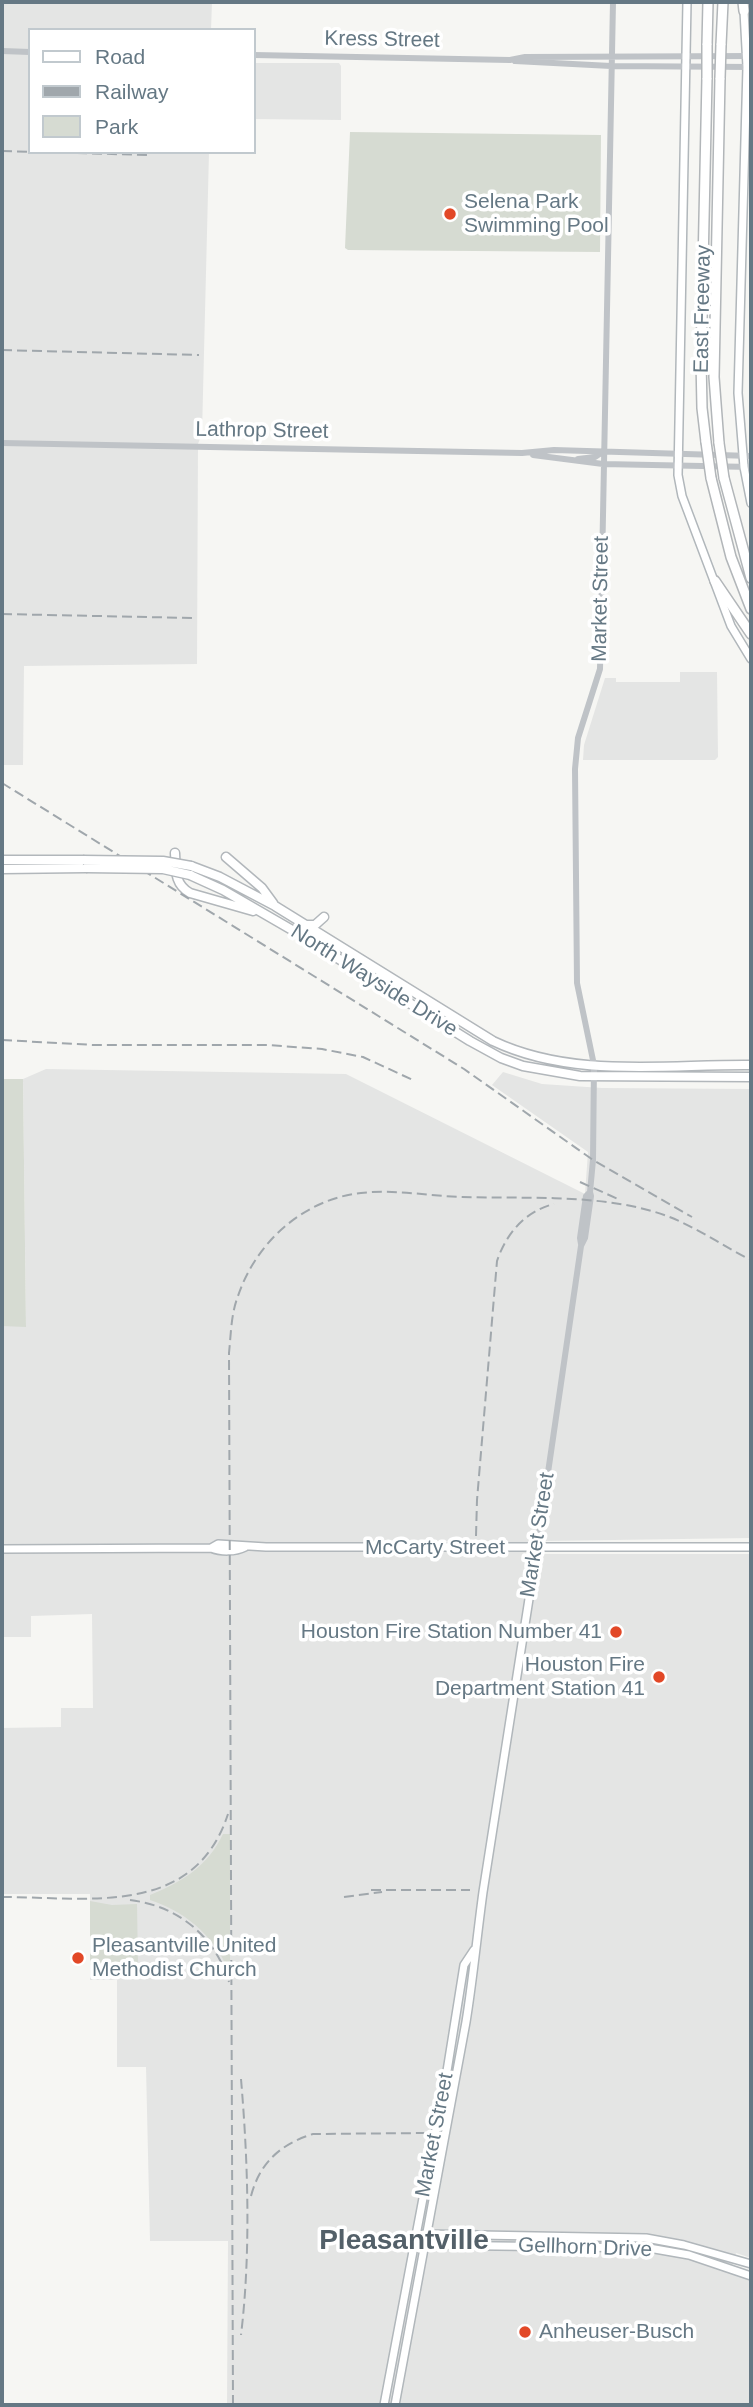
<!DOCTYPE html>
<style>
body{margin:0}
#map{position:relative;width:753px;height:2407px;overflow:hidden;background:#f6f6f3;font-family:Arial,sans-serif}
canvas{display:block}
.frame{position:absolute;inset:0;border:4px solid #657884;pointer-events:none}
.legend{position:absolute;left:28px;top:28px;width:228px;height:126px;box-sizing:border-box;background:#fff;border:2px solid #c1c9ce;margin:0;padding:9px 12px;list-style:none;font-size:21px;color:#657884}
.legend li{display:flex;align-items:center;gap:14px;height:35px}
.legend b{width:35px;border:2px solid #c1c9ce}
</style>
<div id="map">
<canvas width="753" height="2407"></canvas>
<div class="frame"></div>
<ul class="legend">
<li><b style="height:9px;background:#fff"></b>Road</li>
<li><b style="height:9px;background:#a0a7ac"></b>Railway</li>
<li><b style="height:19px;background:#d6dbd2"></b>Park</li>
</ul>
</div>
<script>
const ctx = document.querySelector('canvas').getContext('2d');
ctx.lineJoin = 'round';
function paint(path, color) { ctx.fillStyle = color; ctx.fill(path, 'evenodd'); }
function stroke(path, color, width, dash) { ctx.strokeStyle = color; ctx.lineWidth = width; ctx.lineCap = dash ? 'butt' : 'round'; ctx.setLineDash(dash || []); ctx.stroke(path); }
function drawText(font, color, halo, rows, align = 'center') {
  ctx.font = font + ' Arial,sans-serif'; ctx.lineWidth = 7; ctx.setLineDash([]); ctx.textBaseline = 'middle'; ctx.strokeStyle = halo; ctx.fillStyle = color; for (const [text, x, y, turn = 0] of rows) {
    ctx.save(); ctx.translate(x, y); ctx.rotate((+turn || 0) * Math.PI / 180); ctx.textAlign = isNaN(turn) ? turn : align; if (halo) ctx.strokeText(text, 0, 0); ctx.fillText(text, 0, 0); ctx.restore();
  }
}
const built = new Path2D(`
 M2,2H212L211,30H30V152H209L202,433L198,444L197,664L24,666L23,765H2Z
 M254,63H339L341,66V120L254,119Z
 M680,672H717L718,757L715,760H583L584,745L605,678H616V682H680Z
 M46,1069L346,1074L585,1194L588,1152L492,1085L503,1072L542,1084L602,1088L751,1089V1538L544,1541L543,1554H751V2258L736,2253L730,2273L751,2281V2405H227L228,2241H150L146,2067H117V1980H90V1894H2V1728L61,1727V1708H93L92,1614L31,1616V1637H2V1326H26L23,1079Z`);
const green = new Path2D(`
 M350,132L601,135L600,252L348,250L345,248Z
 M2,1079H23L26,1327L2,1326Z
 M223,1834H230V1967H227C212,1934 184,1911 150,1900V1895C182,1882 208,1866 223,1834Z
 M90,1901L112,1905L137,1904L138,1965H90Z`);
const tertiary = new Path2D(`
 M2,51L30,52
 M254,55L510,60L525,57L751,56
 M515,61L611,66L751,67
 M2,443L522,453L554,450L751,456
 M533,455L603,464L751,467
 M578,459L595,457L601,453
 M581,1244L580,1238L586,1196L590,1192
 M537,1548L581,1246L585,1238L591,1196L590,1192L593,1160L594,1065L577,983L575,769L578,738L600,669L613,2`);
const secondary = new Path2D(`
 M687,2L678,475L682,496L731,626L751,659
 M744,11L747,67L738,393L744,467L751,503
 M211,1548L218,1544L266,1547H751
 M2,1549L211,1548C221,1552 235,1552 245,1547
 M424,2234L646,2238L684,2245L751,2264
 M422,2245L649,2248L689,2255L751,2276
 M384,2405L447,2071L464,1965L474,1950
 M395,2405L466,2022C473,1979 477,1936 483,1892L537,1548`);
const primary = new Path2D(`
 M175,853C176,870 174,884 190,893L253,911
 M226,857L262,888L273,903
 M2,860H83
 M191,866L220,877L275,906L493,1041C573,1079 666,1064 751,1065
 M2,869L86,868
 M190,875L223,890L299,934L470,1041L501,1058L523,1066L580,1076L751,1077
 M305,925H315L324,917`);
const motorway = new Path2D(`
 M743,2L744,11
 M707,45L708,2
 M721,45L723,2
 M706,442L702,408L701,360L707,78
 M719,443L714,377L720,78
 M711,478L731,557L751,609
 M724,478L751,578
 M715,581L751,634`);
const rail = new Path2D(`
 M2,151L149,155
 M2,350L199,355
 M2,614L192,618
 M2,783L464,1069L593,1160L692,1217
 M2,1040L94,1045H267L322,1049L363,1057L415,1081
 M580,1182L618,1199
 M476,1536L477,1500L497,1261C506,1234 525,1211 554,1204
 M371,1890H470
 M2,1897C88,1897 194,1918 228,1814
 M344,1897L382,1892
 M130,1900C178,1906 215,1936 229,1982
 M241,2079C248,2161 251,2252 241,2335
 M251,2196C260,2162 281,2144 313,2134L425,2133
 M233,2405L229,1353C231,1334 231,1314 238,1296C256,1242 304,1199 361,1193C395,1189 428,1196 462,1197C528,1199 604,1193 667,1216C696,1227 723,1246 751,1260`);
const primaryBridge = new Path2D(`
 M83,860L163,861L191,866
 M86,868L163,869L190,875`);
const motorwayBridge = new Path2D(`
 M707,78V45
 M720,78L721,45
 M706,442L711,478
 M719,443L724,478`);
const markers = [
 [450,214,7,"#e24827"],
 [616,1632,7,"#e24827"],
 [659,1677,7,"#e24827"],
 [78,1958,7,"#e24827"],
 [525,2332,7,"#e24827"]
];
const streetNames = [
 ["Kress Street",382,40,1],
 ["East Freeway",703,309,-89],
 ["Lathrop Street",262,431,1],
 ["Market Street",601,599,-89],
 ["North Wayside Drive",374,981,32],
 ["Market Street",538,1535,-81],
 ["McCarty Street",435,1548],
 ["Market Street",435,2135,-79],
 ["Gellhorn Drive",585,2248,2]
];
const poiNames = [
 ["Selena Park",464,202],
 ["Swimming Pool",464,226],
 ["Houston Fire Station Number 41",602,1632,"right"],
 ["Houston Fire",645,1665,"right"],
 ["Department Station 41",645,1689,"right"],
 ["Pleasantville United",92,1946],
 ["Methodist Church",92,1970],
 ["Anheuser-Busch",539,2332]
];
const districtNames = [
 ["Pleasantville",404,2241]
];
paint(built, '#e4e5e4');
paint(green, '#d6dbd2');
stroke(secondary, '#b1b7bb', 10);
stroke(primary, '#b2b7bb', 11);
stroke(motorway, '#b2b6b9', 12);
stroke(tertiary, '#bfc3c7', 6);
stroke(secondary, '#fff', 7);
stroke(primary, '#fff', 8);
stroke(motorway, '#fff', 9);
stroke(rail, '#a0a7ac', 2, [10, 5]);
stroke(primaryBridge, '#b2b7bb', 11, []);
stroke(motorwayBridge, '#b2b6b9', 12, []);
stroke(primaryBridge, '#fff', 8);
stroke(motorwayBridge, '#fff', 9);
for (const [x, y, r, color] of markers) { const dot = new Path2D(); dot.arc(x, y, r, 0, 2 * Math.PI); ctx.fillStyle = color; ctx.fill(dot); stroke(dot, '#fff', 2.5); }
drawText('21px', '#657884', '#fff', streetNames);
drawText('21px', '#657884', '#fff', poiNames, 'left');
drawText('bold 28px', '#536069', '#fff', districtNames);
</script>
